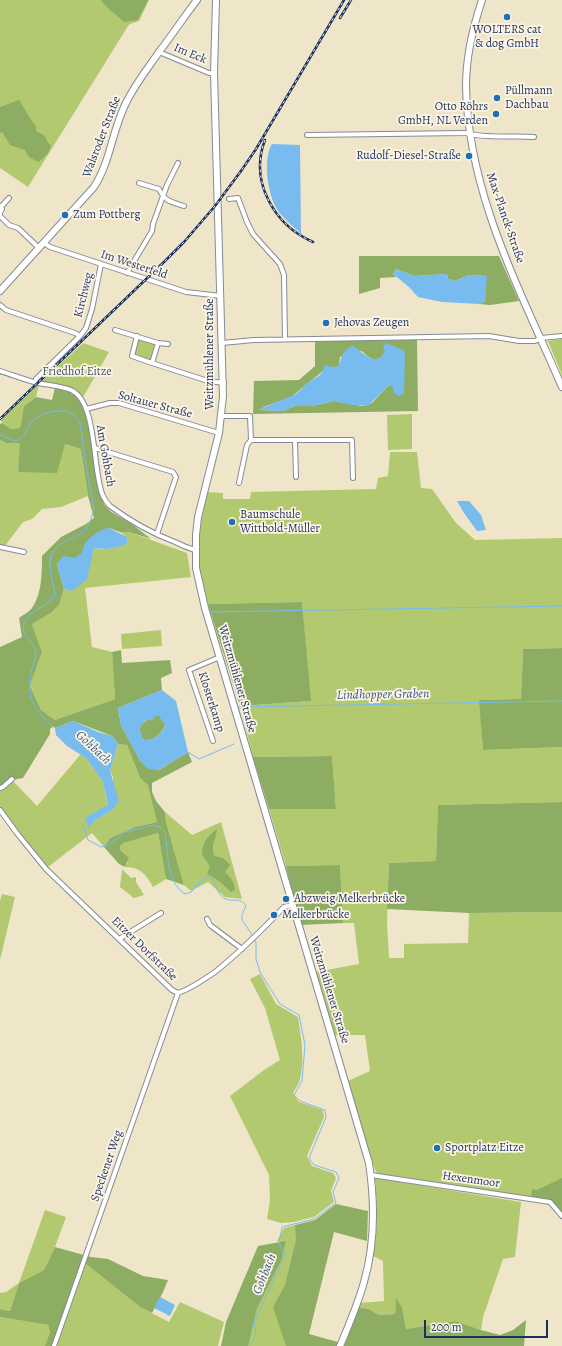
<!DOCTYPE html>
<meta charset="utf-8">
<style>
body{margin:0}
#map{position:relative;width:562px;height:1346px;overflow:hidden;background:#efe6c9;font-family:Alegreya,serif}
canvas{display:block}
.scale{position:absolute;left:424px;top:1320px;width:124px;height:18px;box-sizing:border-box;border:2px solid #1b2f5e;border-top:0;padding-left:5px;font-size:12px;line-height:14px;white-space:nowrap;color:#1b2f5e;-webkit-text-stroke:3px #fcf5e5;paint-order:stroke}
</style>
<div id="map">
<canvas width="562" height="1346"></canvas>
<div class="scale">200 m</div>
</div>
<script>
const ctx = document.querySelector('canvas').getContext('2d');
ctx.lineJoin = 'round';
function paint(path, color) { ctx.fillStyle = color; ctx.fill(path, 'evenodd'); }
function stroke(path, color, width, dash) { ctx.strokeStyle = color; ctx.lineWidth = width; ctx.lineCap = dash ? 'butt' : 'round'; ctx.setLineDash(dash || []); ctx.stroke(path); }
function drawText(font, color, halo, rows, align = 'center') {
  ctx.font = font + ' Alegreya,serif'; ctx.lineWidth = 3.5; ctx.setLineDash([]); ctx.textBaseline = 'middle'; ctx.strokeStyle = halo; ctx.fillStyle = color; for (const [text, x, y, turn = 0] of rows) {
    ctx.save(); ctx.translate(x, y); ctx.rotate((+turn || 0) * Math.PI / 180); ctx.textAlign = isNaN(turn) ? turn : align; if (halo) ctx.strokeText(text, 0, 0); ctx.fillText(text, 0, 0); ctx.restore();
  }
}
const green = new Path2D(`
 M0,0H149L139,21L130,24L128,26L28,187L0,168Z
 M138,339H141L155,344L156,347L151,359L149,360L135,354Z
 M562,339V375L548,341Z
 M83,343L109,352L82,399L77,393L41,382Z
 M39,384L36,397L24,406L20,428L11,429L2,423L1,420Z
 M412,414V449L388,450L387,415Z
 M0,440L6,443H21L18,472L65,444L81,449L88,496L61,507L42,509L32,519L23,522L5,546L0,544Z
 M390,452H417L421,488L432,489L456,523L475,540L562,538V648L523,649L521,699L480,700L483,750L562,747V802L438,805L436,861L389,863L387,923L389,958H404V944L468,943L469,913L562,912V1216L548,1203L512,1194L377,1173C374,1169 373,1161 370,1156L348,1081L370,1071L365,1035H334L316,972L359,964L354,923H343L340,865L286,866L269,809H336L332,756L253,757L240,706L310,701L302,602L208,604L198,568L197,552L206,492L223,493V499H250L251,492L376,489L378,478L388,476Z
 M120,532H129L187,553L191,577L85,588L92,647L112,652L115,699L55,720L41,710L30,684L42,652L32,624L51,613L59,605L64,589L72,591L92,556L94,548C107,551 116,548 128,543L127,537Z
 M161,630L162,646L122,649L121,634Z
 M118,744L127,745L140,778L149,785L157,822L135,827L110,838L104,847L92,833L48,867L27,842L0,807V789L12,780L37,806L81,754L86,758L103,782L108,806L86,817L94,821L113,809V777L110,771Z
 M165,812L192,835L221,822L242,899L225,897L208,882L191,891L184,885L166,822Z
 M158,833L166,879L153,887C146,874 140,867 125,867L128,862L121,851L120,846L124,843Z
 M122,869L131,878L136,877V882L144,895L134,898L120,887Z
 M2,894L15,897L0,960V901Z
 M260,974L276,1004L298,1017C301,1037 305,1059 300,1079C299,1084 295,1089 293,1093L299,1102L323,1110L324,1117L307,1156L312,1166L333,1173L336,1178L331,1191L334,1202L314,1217L294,1222L281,1223L267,1219L270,1200L269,1175L230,1096L264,1070L280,1060L265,1008L250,979Z
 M375,1178L521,1202L515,1257L503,1259L483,1317L481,1330L454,1321L406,1329L402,1307L396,1299L395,1314L379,1315L369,1309L358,1307L360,1303L384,1301L383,1261L373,1256C378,1230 377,1205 375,1178Z
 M45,1210L66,1217L55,1247L44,1270L19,1283L10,1311L0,1309V1293L6,1292L19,1283Z
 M295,1225L298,1240L287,1346H247L256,1307L284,1243L277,1241L284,1228Z
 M86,1264L140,1307L169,1322L180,1302L224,1322L218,1346H57Z
 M0,1317L48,1325L50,1332L45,1346H0Z`);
const forest = new Path2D(`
 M101,0H148L138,20L124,22C116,14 107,9 101,0Z
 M19,100C25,109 29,118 36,126V131L45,136L48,143L51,145C50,153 44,158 38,162L29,157L25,150L10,145L6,138L2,132L0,133V107Z
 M359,256H499L519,301L490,305L479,304L485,301L486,276L469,275L455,281L448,279L447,274L414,276L396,269L393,274L396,277L380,278V288L359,294Z
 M417,340L418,411L253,414L254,381L299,380L315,366V341ZM362,351C371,360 377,364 385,352L400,396L392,385L388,386L372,403L362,406L334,401L311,406H295L283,411L259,410L266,406L291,397L323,371L339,366L340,357Z
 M55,388L70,392L81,401L89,427L98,483L104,504L110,511L133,525L151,539L129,532H120L109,528L86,544L82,553L74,559L57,564L64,589L59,605L51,613L32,624L42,652L30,685L41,710L55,720L115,699L112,652L121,650L122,663L170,660L172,673L161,678L162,690L118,708L121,725L141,762L159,770L188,752L192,762L152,783V792L156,801L165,812L166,822L184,885L166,879L158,833L124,843L120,846L121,851L129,858L125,867L119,864L104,847L110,838L135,827L157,822L148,785L140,778L127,745L118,744L112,736L73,721L55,728L54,726L50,729V734L23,778L12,780L0,789V647L22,637L19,618C23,615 29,612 32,608C42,594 42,572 42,556L61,537L86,524L94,518L88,496L81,449L65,444L57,473L18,472L20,443H6L0,440V424L2,423L11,429L20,428L24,406L36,397L52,400Z
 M302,602L311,701L240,706L208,604Z
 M562,648V747L483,750L479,700L521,699L523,649Z
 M154,716H160L164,722L166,724C161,734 155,741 144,740C133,727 144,722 154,716Z
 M332,756L336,809H269L253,757Z
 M562,802V912L469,913L387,909L389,863L436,861L438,805Z
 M217,829C216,842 211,842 214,856C222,857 226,859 230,865L225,872C231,878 234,881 235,890L231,892L219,881L207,874L210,866L202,855C202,843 207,836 217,829Z
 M340,865L343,923L300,925L286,866Z
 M562,1178V1216L548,1203L531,1200L532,1189L537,1190Z
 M336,1204L368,1211L367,1241L334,1232L309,1334L345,1344L358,1307L369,1309L379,1315L395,1314L396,1298L402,1307L406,1329L455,1321L481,1330L500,1335L513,1330L526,1320L524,1346H286L273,1307L285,1285L296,1240L295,1225L315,1220Z
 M286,1241L281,1261L257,1308L248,1346H221L226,1322L258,1246Z
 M55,1247L91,1257L108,1259L143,1276L168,1280L163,1292L152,1313L140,1307L86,1264L57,1346H45L50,1332L48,1325L0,1317V1309L10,1311L19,1283L44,1270Z`);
const water = new Path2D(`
 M272,144L300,145L301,234C294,227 285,220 279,212C268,198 262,160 272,144Z
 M396,269L414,276L447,274L448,279L455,281L469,275L487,276L485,301L479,304L442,302L418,297L409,287L393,274Z
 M386,343L405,351L404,394L399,396L394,393L392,385L388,386L368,406L346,404L334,401L311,406H295L283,411L258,410L296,394L308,383L320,375L323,371L325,365L333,367L339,366C342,356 342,350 353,346C365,353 374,368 385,352L383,347Z
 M457,501H469L481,515L486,530L477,531L464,513Z
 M109,528L127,537L128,543C115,549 108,550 94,548L87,579L72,591L64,589L57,564L63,556L74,558L82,553C83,550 84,546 85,544C90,536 101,529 109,528Z
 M162,690L176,701L188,752L159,770L148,769L141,762L121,725L118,708ZM155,716H160L161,720L166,725C161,734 155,741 144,740L141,736L142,733L139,730C141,725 144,721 149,719L152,721Z
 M73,721L98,732L112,736L118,744L110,771L119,801L113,809L94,821L88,828L86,817L108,805L103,782L86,758L67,746L56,735L55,728Z
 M160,1297L175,1305L170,1316L154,1308Z`);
const stream = new Path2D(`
 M0,435L16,441L24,435L31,422L43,414L54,411H68L75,416L80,423L86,466L94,509C92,516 90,524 86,529C74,543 53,539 50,561C49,571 54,586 55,596C48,606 27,611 24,624C20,636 36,643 36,654C36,659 33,665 32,669C26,699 32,708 55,728
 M210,612L562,606
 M242,721L238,707L562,701
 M188,752L199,759L234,744
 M87,818L83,825L88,840L101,847L108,845L125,832L154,825L160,827L165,832C168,852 166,882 185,894L191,892L205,878L209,877L213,880C216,886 219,897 226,899C233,902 242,897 246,906L242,915V920L253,936
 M249,1346L256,1335L254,1322L285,1255L279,1243L282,1227L314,1219L336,1203L333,1192L339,1178L336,1172L314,1165L309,1158L326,1117L325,1110L300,1101L294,1095L302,1081L305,1045L299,1015L280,1004L260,972L256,959V943L254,938`);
const street = new Path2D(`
 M159,52L209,73H214
 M307,135L466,133C485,139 513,135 534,137
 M139,183L159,189C165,202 172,202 184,206
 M229,199L238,198L247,222L253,234L280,264L284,275L285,339
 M1,207L9,198
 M0,213L2,209L0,206
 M0,216L9,225L18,228L39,248
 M44,243L50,247L186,292L221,296
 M127,273L152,231L153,224L167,185L178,163
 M0,305L6,310L75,333L80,336
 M115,330L158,343L152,363L208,381L224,383
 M137,336L132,356L152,363
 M158,343L168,344
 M222,343L254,340L489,336L519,341H535L541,338L562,336
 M0,371C13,375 25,380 38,383C48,385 61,386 71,390C98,402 92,472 103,496C105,500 107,503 110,506C130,521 151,533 175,542C181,545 188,548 195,550
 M35,382L36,379L80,336L86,328L92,309L101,264
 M86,409L110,403H119L219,433
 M222,416H250L251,440L247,445L239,483
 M251,440H295L296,477
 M295,440H352L353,478
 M95,448L173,472L176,477L157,534
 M0,547L24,552
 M213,741L189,670L220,657
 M0,788L3,787L12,779
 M0,810L16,832L46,869L172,990L178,993C191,989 203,980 215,972C240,952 262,930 284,907L292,905
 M207,919L210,925L242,949
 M119,939L161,913
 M371,1175L550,1202L562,1216
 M54,1346L178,993`);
const secondary = new Path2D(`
 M216,0L214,73L223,396L219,433L198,517L196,535V568L205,608L369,1163C375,1203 375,1244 364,1282C358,1304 349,1325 340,1346
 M482,0C473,27 466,58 466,86C468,194 520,290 562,387
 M0,291L94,187C111,161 112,129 127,101C136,83 148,68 159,52C172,35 184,17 197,0`);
const rail = new Path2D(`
 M340,18L351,0
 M265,140C249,181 274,225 313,242
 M0,419L165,261L184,242L215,206L241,171L256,149L344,0`);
const markers = [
 [507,17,4,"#1f6fb2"],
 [497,98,4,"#1f6fb2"],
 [496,114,4,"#1f6fb2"],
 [469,156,4,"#1f6fb2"],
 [65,215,4,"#1f6fb2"],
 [326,323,4,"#1f6fb2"],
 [232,522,4,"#1f6fb2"],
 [286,899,4,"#1f6fb2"],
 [274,915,4,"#1f6fb2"],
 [437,1148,4,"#1f6fb2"]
];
const poiNames = [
 ["WOLTERS cat",507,30,"center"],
 ["& dog GmbH",507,44,"center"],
 ["Püllmann",505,91],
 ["Dachbau",505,105],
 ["Otto Röhrs",488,107,"right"],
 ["GmbH, NL Verden",488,121,"right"],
 ["Rudolf-Diesel-Straße",461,156,"right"],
 ["Zum Pottberg",73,215],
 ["Jehovas Zeugen",334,323],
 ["Baumschule",240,515],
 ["Wittbold-Müller",240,529],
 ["Abzweig Melkerbrücke",294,899],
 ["Melkerbrücke",282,915],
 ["Sportplatz Eitze",445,1148]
];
const streetNames = [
 ["Im Eck",190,54,23],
 ["Walsroder Straße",102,137,-69],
 ["Max-Planck-Straße",505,218,71],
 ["Im Westerfeld",134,265,18],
 ["Kirchweg",84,295,-76],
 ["Weitzmühlener Straße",210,354,-90],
 ["Soltauer Straße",155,405,15],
 ["Am Gohbach",105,456,80],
 ["Weitzmühlener Straße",237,679,74],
 ["Klosterkamp",211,702,72],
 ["Eitzer Dorfstraße",144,949,44],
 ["Weitzmühlener Straße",329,990,73],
 ["Speckener Weg",107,1166,-71],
 ["Hexenmoor",471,1180,8]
];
const parkNames = [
 ["Friedhof Eitze",77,372]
];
const waterNames = [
 ["Lindhopper Graben",383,695,-1],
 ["Gohbach",93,748,43],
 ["Gohbach",265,1274,-68]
];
paint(green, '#b2c96f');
paint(forest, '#8dad62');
paint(water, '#78bbee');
stroke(stream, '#78bbee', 1);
stroke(street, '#858a94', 6);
stroke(secondary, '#858a94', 8);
stroke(street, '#fff', 4);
stroke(secondary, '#fff', 6);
stroke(rail, '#1b2f5e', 2.5);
stroke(rail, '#fcf5e5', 1, [3]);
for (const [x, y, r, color] of markers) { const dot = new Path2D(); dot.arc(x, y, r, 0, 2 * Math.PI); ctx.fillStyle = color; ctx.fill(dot); stroke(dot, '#fcf5e5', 1.5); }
drawText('12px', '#1b2f5e', '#fcf5e5', poiNames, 'left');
drawText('12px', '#1b2f5e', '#fcf5e5', streetNames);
drawText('12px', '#415662', '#fcf5e5', parkNames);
drawText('italic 13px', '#375989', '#fcf5e5', waterNames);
</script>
